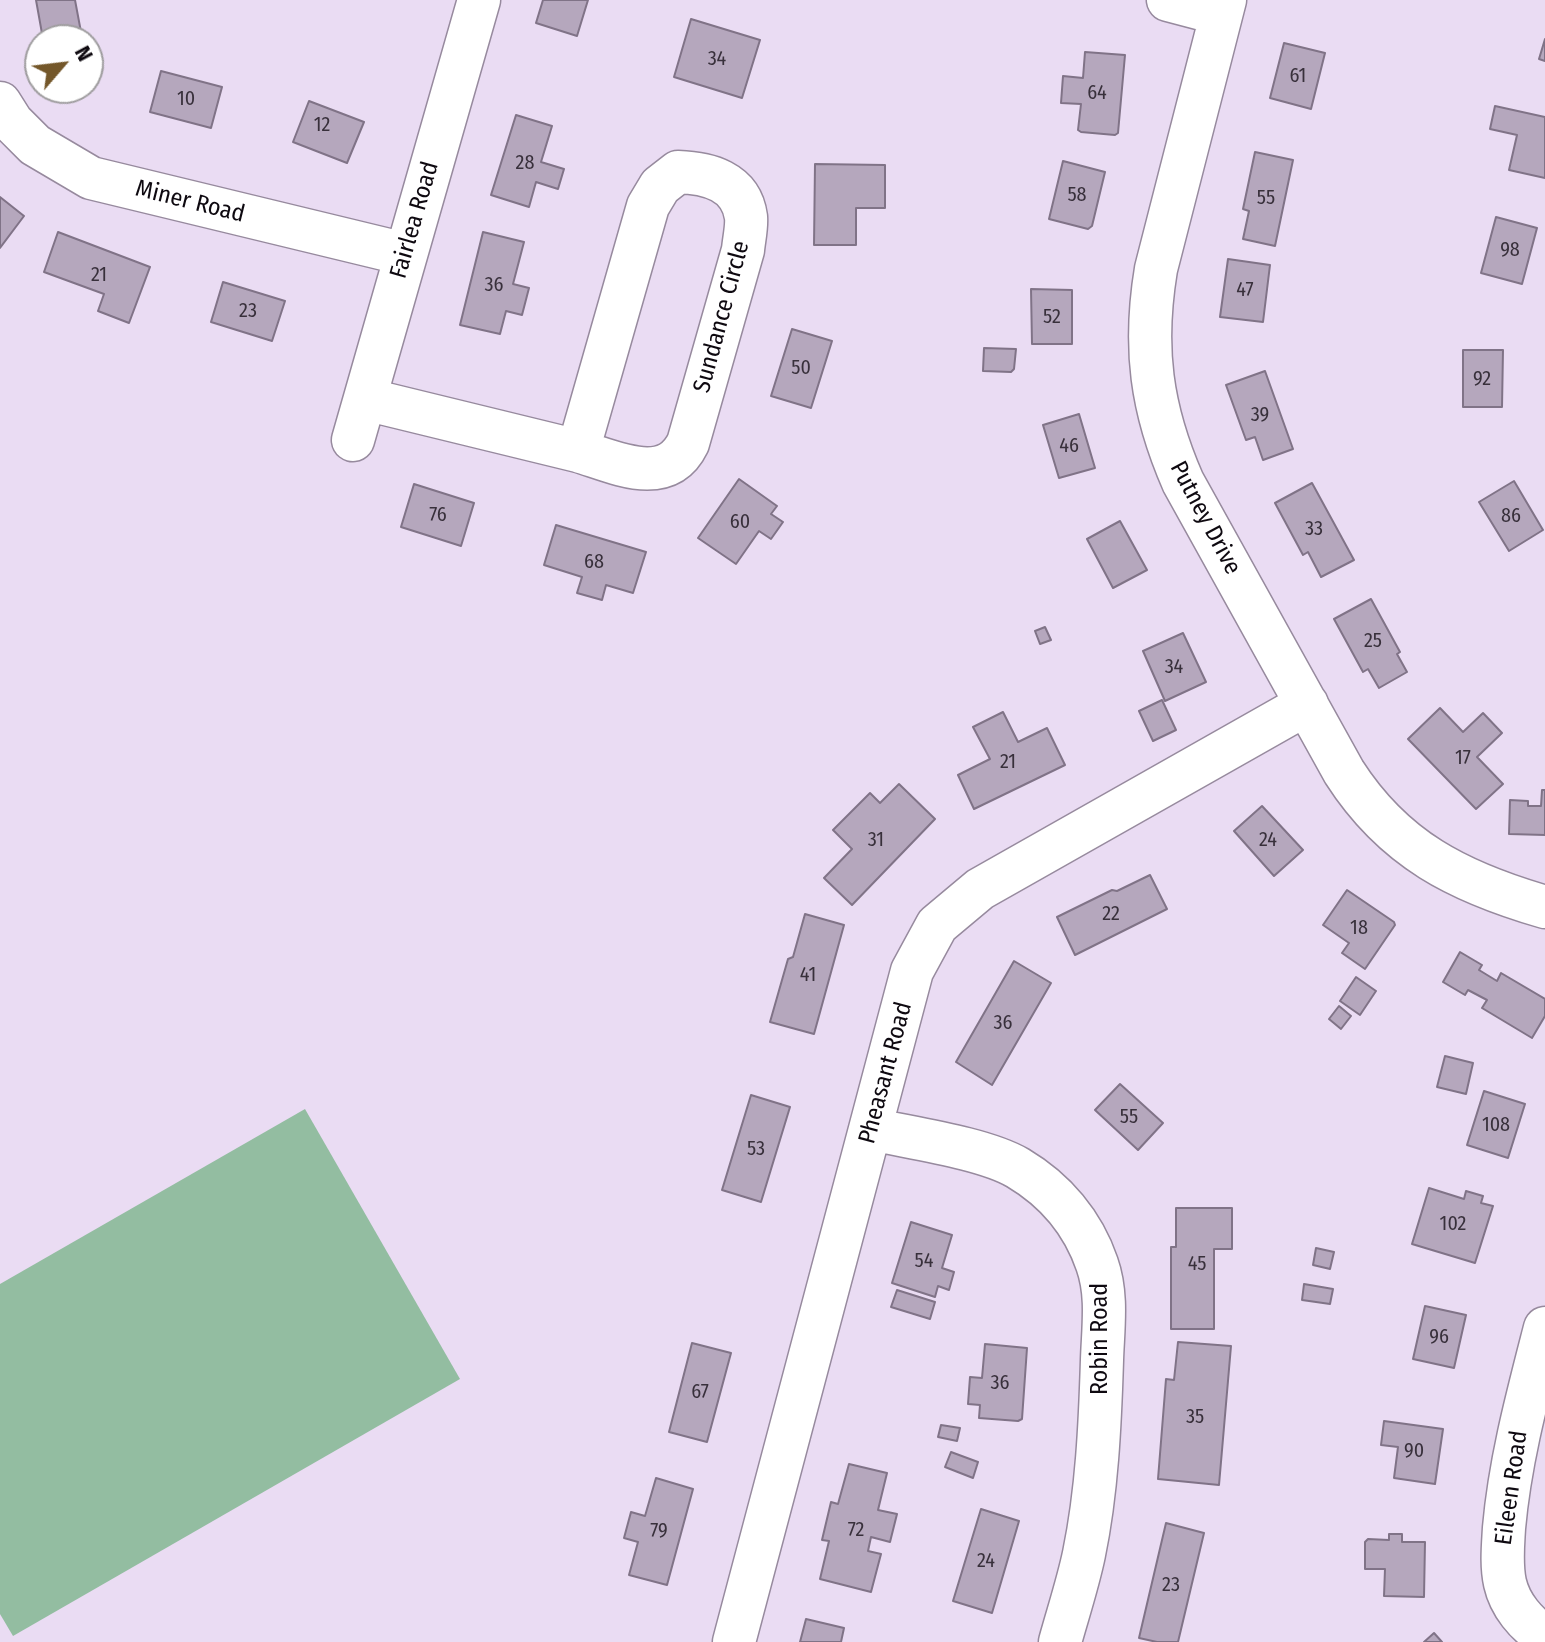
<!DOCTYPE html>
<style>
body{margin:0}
#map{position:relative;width:1545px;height:1642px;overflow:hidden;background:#eadcf3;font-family:"Fira Sans Condensed",sans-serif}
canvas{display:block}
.north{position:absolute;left:24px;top:24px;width:80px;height:80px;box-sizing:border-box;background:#fff;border:2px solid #9f9d9f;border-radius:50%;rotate:62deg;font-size:22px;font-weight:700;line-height:32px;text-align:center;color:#0e0910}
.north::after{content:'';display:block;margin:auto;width:28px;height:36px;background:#74572a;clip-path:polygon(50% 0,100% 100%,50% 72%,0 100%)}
</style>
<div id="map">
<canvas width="1545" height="1642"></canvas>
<div class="north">N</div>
</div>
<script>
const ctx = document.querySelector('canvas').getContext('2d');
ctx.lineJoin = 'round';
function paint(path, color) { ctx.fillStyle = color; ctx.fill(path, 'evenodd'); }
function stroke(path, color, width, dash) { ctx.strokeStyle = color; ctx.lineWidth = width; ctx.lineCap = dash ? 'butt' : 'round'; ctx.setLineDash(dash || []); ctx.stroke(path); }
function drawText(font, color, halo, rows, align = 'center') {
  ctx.font = font + ' "Fira Sans Condensed",sans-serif'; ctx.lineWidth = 6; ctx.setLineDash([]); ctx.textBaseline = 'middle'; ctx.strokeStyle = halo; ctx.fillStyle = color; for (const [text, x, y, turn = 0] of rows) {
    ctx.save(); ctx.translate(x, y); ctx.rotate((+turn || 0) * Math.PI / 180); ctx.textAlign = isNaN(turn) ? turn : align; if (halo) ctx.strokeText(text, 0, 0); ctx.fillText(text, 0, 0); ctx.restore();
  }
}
const green = new Path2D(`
 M305,1109L460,1379L13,1636L0,1614V1284Z`);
const building = new Path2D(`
 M36,0H75L81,32L43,39Z
 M543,0H588L577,36L536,23Z
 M691,19L760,40L742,98L674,77Z
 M1545,39V61L1539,59Z
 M1284,43L1325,53L1311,109L1270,98Z
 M1085,52L1125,55L1118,133L1115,135L1081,132L1078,130L1081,104L1061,103L1063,76L1083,78Z
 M161,71L222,87L211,128L150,112Z
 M309,101L364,122L347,163L293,142Z
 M1495,106L1545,117V178L1509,170L1517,135L1490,129Z
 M516,115L552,126L541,162L564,169L558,189L536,182L529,207L491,195Z
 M1255,152L1293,160L1275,246L1243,239L1249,211L1243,209Z
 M1063,161L1105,172L1092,226L1088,229L1049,219Z
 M815,164L885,165V208H856V245H814Z
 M0,197L24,216L0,248Z
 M1496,217L1537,228L1522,284L1481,273Z
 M58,232L150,267L129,323L98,311L104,294L44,272Z
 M483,232L524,242L513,284L529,288L522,315L506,311L500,334L460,325Z
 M1228,259L1270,265L1263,322L1220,317Z
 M223,282L285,301L272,341L211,322Z
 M1031,289L1072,290V344H1032Z
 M792,329L832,341L811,408L771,396Z
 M984,348L1016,349L1014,369L1011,372L983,371Z
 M1463,350H1503L1502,407H1463Z
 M1265,371L1293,449L1263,460L1255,437L1246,440L1226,385Z
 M1079,414L1095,468L1059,478L1043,425Z
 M739,479L777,506L771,514L783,522L771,539L759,531L736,564L698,538Z
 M1514,481L1543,530L1509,551L1479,502Z
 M1312,483L1354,560L1321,577L1308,552L1303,555L1275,503Z
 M414,484L474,503L461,546L401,527Z
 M1120,521L1147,570L1113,588L1087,539Z
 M556,525L646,552L633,593L606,585L602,600L577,593L582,577L544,565Z
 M1371,599L1400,652L1397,654L1407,672L1379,688L1368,669L1363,672L1334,619Z
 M1045,627L1051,640L1040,644L1035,631Z
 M1183,633L1206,682L1165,701L1143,651Z
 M1162,700L1176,730L1153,741L1139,711Z
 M1440,708L1463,732L1483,713L1502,733L1477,757L1503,784L1476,809L1408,739Z
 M1003,712L1018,742L1047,728L1065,765L974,809L958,775L990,759L973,727Z
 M899,784L935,819L852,905L824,878L852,849L833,830L870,793L880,803Z
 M1542,790H1545V835L1509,834L1510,800L1528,801V806H1541Z
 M1262,806L1303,850L1274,876L1234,831Z
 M1150,875L1167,909L1075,955L1057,917L1112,890L1117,891Z
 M1347,890L1394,922L1395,925L1365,969L1342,953L1349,943L1323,925Z
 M805,914L844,925L814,1034L770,1022L788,959L793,957Z
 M1460,952L1482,965L1479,970L1497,981L1501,973L1545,999V1016L1532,1038L1482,1008L1487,1000L1468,990L1465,995L1443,982Z
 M1014,961L1051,983L992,1085L956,1062Z
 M1356,977L1376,991L1360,1015L1340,1001Z
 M1339,1006L1351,1016L1341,1029L1329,1019Z
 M1445,1056L1473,1063L1466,1094L1437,1087Z
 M1120,1084L1163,1123L1138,1150L1095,1110Z
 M1484,1091L1525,1104L1508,1158L1467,1145Z
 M751,1095L790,1107L761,1202L722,1190Z
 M1429,1188L1464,1199L1466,1191L1483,1196L1481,1203L1493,1206L1475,1263L1412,1244Z
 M1176,1208H1232V1249H1214V1329H1171V1247H1176Z
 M911,1222L952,1235L942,1268L954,1272L949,1290L938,1286L935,1297L892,1283Z
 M1316,1248L1334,1252L1330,1269L1313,1265Z
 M1304,1284L1333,1289L1330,1304L1302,1300Z
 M897,1290L935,1302L930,1319L891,1307Z
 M1425,1306L1466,1315L1454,1368L1413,1359Z
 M1178,1342L1231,1346L1219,1485L1158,1479L1166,1379L1174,1380Z
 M692,1343L731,1353L707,1442L669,1432Z
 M985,1344L1027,1348L1022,1419L1018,1421L979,1418L980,1405L968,1404L970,1377L982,1378Z
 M1384,1421L1443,1429L1435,1484L1394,1478L1398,1447L1381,1445Z
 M941,1425L960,1428L957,1441L938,1437Z
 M951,1452L978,1462L973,1478L945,1467Z
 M849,1464L887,1473L878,1510L897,1514L890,1542L871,1537L868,1551L881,1554L871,1592L820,1579L829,1541L822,1540L831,1502L838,1504Z
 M656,1478L693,1489L667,1585L629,1575L638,1542L624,1538L631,1512L645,1516Z
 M981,1509L1019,1521L992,1613L953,1601Z
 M1166,1523L1204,1533L1178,1642H1157L1139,1638Z
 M1389,1534H1402V1542H1425L1424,1597L1384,1596L1385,1569H1365V1542L1368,1539L1389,1540Z
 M806,1619L844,1628L841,1642H800Z
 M1434,1633L1442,1642H1424Z`);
const minor = new Path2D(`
 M1168,0L1221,14
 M1225,0L1156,269C1143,347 1151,409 1183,482L1344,772C1394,850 1459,882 1545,907
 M0,103L12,122L35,145L91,178L405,254
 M678,172C708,173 741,181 746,217C747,227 744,239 743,250L688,443C666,488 615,462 578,451L648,206L660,186Z
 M365,399L578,451
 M353,440L479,0
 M871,1129C911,1138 984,1148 1018,1168C1055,1190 1083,1223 1097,1264C1108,1295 1103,1328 1102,1360C1100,1425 1097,1491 1084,1554C1078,1583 1068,1613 1060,1642
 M1545,1328C1528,1394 1510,1460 1504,1528C1503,1546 1501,1565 1505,1583C1510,1605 1526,1624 1545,1636
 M734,1642L912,971L937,925L980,889L1307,704`);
const numberNames = [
 ["34",717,59],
 ["61",1298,76],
 ["64",1097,93],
 ["10",186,99],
 ["12",322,125],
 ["28",525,163],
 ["58",1077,195],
 ["55",1266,198],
 ["98",1510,250],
 ["21",99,275],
 ["36",494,285],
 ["47",1245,290],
 ["23",248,311],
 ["52",1052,317],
 ["50",801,368],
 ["92",1482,379],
 ["39",1260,415],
 ["46",1069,446],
 ["76",438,515],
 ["86",1511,516],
 ["60",740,522],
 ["33",1314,529],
 ["68",594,562],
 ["25",1373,641],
 ["34",1174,667],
 ["17",1463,758],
 ["21",1008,762],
 ["31",876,840],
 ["24",1268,840],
 ["22",1111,914],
 ["18",1359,928],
 ["41",808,975],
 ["36",1003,1023],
 ["55",1129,1117],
 ["108",1496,1125],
 ["53",756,1149],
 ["102",1453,1224],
 ["54",924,1261],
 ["45",1197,1264],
 ["96",1439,1337],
 ["36",1000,1383],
 ["67",700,1392],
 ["35",1195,1417],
 ["90",1414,1451],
 ["72",856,1530],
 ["79",659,1531],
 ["24",986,1561],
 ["23",1171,1585]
];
const streetNames = [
 ["Miner Road",190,202,14],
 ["Fairlea Road",415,220,-74],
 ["Sundance Circle",722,317,-75],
 ["Putney Drive",1205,518,62],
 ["Pheasant Road",886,1073,-75],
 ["Robin Road",1100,1339,-90],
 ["Eileen Road",1512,1488,-82]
];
paint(green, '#93bda1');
paint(building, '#b5a7bd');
stroke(building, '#807387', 2);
stroke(minor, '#978a9e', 45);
stroke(minor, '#fff', 42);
drawText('20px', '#38303b', null, numberNames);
drawText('24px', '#0e0910', '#fff', streetNames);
</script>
